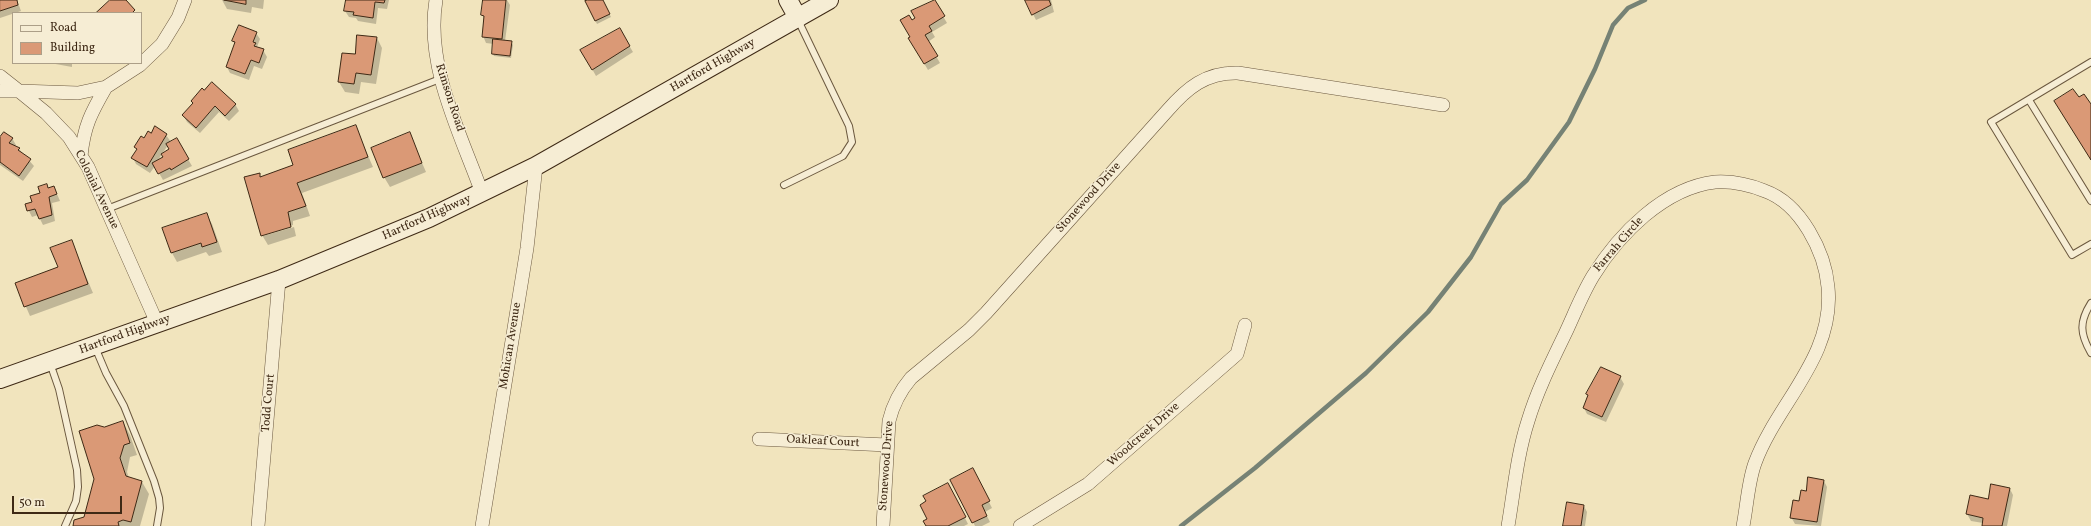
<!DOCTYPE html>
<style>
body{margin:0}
#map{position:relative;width:2091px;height:526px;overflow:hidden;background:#f1e4bd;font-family:Vollkorn,serif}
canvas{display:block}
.legend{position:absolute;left:12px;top:12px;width:130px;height:52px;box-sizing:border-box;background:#f6edd4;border:1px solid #ac9f88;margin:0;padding:5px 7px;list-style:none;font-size:12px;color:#3e2915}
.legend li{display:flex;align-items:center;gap:8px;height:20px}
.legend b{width:20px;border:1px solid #ac9f88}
.scale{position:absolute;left:12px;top:496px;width:110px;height:18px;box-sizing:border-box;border:2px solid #3e2915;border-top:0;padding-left:5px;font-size:12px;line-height:14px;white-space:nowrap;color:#3e2915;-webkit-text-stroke:3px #f6edd4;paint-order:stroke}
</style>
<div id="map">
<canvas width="2091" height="526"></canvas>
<ul class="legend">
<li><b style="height:5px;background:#f6edd4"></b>Road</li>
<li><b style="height:11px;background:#da9976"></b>Building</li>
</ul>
<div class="scale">50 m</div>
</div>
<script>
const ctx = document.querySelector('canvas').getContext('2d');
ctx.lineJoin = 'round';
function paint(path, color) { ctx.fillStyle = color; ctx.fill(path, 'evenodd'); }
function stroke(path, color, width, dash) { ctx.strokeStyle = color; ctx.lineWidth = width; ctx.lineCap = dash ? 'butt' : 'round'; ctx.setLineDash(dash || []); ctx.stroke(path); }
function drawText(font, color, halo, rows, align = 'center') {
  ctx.font = font + ' Vollkorn,serif'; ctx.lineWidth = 3; ctx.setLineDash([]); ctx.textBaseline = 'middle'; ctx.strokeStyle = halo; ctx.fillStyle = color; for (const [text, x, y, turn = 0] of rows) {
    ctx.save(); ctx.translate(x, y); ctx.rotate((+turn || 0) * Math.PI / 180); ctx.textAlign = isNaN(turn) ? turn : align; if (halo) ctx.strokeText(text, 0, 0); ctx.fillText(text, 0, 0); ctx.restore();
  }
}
const shadow = new Path2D(`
 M0,0H17L21,11L0,18Z
 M222,0H264L263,9L252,7L251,13L227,9Z
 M347,0H389L387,9L378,8L376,24L358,21L356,18L349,17L345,11Z
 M484,0H507L510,5L505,41L511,42L513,45L511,58L494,56L493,54L494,44L486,43L483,36Z
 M590,0H602L611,17L597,24L586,2Z
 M1026,0H1051L1054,12L1036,20Z
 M934,1L947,23L932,32L935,37L928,42L940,63L928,70L909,38L912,37L911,21Z
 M619,29L633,52L596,76L582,51Z
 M256,33L260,39L257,47L263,50L267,57L262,69L254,66L249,80L230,73L227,67L235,44L233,41Z
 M377,38L382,48L376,84L361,82L359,94L345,92L339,82L355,55Z
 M50,63H72V67Z
 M192,101L235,104L239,111L229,121L219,112L200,133L187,122L183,115L193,104Z
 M355,126L373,167L302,193L310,216L293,221V225L263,234V236L294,227L296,236L268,245L262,235L259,174L261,178L294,166Z
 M409,133L426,172L390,187L384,177Z
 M166,135L171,142L176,139L192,166L163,180L155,166L150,173L136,164L133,158L137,150L135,147L144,139ZM168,145L170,149L158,160Z
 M12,138L16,145L14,147L19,149L34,166L23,181L0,165V139Z
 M54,187L60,201L52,203L55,221L43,225L38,215L32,217L26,205L33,202L42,193Z
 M206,214L212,224L222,252L209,256L206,252L177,262L172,253Z
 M71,241L93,293L30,316L16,284L59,268Z
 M1620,377L1624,384L1606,422L1587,414L1584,408L1592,382L1595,383Z
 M123,422L130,435L137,455L130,457L127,472L129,478L142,482L149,494L140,526H74L84,518L95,479L104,428Z
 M976,476L992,508L985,512L990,522L982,526H975L952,480Z
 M1824,481L1827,487L1821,526L1795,524L1791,517L1806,492Z
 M2010,489L2013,495L2007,526H1983V523L1971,521L1967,514Z
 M951,490L968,524L964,526H927L928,519Z
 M1584,506L1587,512L1585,526H1564Z`);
const stream = new Path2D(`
 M1181,526L1255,468L1366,373L1428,312L1471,257L1501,204L1527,180L1569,122L1595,69L1613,25L1628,8L1645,0`);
const building = new Path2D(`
 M0,0H17L18,5L0,11Z
 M110,0H126L135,10L132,13H96Z
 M224,0H246V4Z
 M346,0H385L384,3L375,2L373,18L353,15L354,12L344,11Z
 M483,0H506L502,39L482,37L484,16L481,15Z
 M588,0H603L610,14L595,21L585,1Z
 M935,0L945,16L929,26L932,31L925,35L938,56L924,64L908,38L910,37L900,20L909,15L912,20L915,18L911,11Z
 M1025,0H1049L1051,5L1032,15Z
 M239,25L257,32L253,42L256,43L254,46L264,49L259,63L251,60L245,74L226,67L235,42L232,41Z
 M620,28L630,46L592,70L580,50Z
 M357,35L377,37L371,75L356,73L354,84L338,82L342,53L355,54Z
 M493,39L512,41L510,56L492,54Z
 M212,82L236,104L225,116L215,106L196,128L182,115L193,103L191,101L202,88L204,90Z
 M2073,89L2079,97L2084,94L2091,104V160L2054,101Z
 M356,125L368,157L297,183L306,206L288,212L291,227L261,236L244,177L260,173V177L293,165L288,150Z
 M155,126L167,134L147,167L131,158L137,149L134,147L141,136L144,138L148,131L151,133Z
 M4,132L13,138L9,143L20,148L18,150L31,159L19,176L0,162V137Z
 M410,132L422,163L383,178L371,148Z
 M177,138L189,159L171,170L170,168L158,174L152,163L163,157L161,154L169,149L166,144Z
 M47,184L48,188L54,186L57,194L49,197L52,215L39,219L35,209L27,211L25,204L32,202L30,196L40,193L38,187Z
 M207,213L217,242L202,247L201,243L171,253L162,228Z
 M72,240L88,284L24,307L15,283L58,267L50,248Z
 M1601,367L1621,376L1602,417L1583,408L1588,395L1586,394Z
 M123,421L130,443L124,445L120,458L126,476L142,481L131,522L123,520L118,522L119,526H73L74,520L84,517L94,479L79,431L97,425L104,427Z
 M973,468L990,501L982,505L987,516L972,523L950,480Z
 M1808,477L1824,480L1817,522L1790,518L1793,500L1799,501L1801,490L1806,491Z
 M948,483L966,517L948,526H926L923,521L927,519L920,505L926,501L923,496Z
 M1991,484L2010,488L2002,526H1982L1983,518L1966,514L1970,495L1988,499Z
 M1567,502L1584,505L1581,526H1563Z`);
const lane = new Path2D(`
 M2091,62L1991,122L2072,255L2091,244
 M2029,100L2091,201
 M784,185L843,156L852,142L849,126L798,20
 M107,209L440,79
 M2091,303C2079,322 2080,334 2091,353
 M95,347L106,373L124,406L154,481L159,498L160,508L157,526
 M50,363L59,389L77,470L78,487L76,501L65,526`);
const street = new Path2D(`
 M436,0C425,66 460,132 482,193
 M0,76L19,91L78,93L106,87L140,65L162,44L178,18L185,0
 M0,91H19L46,113L69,137L88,167L157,323
 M81,156C84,126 91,113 106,87
 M759,439L887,445
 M258,526L279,280
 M482,526L527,248L536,166
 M883,526L889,421C893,404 900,391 911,378L969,330L986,313L1167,111C1187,88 1206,72 1238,73L1443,105
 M1020,526L1088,484L1237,354L1245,325
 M1508,526C1514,491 1517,455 1528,421C1537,391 1551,363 1565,334C1574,315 1582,294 1593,276C1619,234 1664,188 1715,182C1732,181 1750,185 1765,191C1801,204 1825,252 1828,287C1835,357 1777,403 1755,463C1748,482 1747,506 1743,526`);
const secondary = new Path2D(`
 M788,0L798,18
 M0,379L279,280L429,218L536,166L829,0`);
const streetNames = [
 ["Hartford Highway",713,66,-30],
 ["Rimson Road",449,98,72],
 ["Colonial Avenue",96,190,64],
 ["Stonewood Drive",1089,198,-48],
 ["Hartford Highway",427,218,-24],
 ["Farrah Circle",1619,245,-49],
 ["Hartford Highway",125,335,-20],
 ["Mohican Avenue",511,346,-81],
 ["Todd Court",269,403,-85],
 ["Woodcreek Drive",1144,435,-41],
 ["Oakleaf Court",823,442,3],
 ["Stonewood Drive",887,466,-86]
];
paint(shadow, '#0003');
stroke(stream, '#768275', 4.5);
paint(building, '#da9976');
stroke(building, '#3e2915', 1);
stroke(lane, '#6b583f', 8);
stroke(street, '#6b583f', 14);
stroke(secondary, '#3e2915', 20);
stroke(lane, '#f6edd4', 6);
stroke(street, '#f6edd4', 13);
stroke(secondary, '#f6edd4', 18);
drawText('12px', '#3e2915', '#f6edd4', streetNames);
</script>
